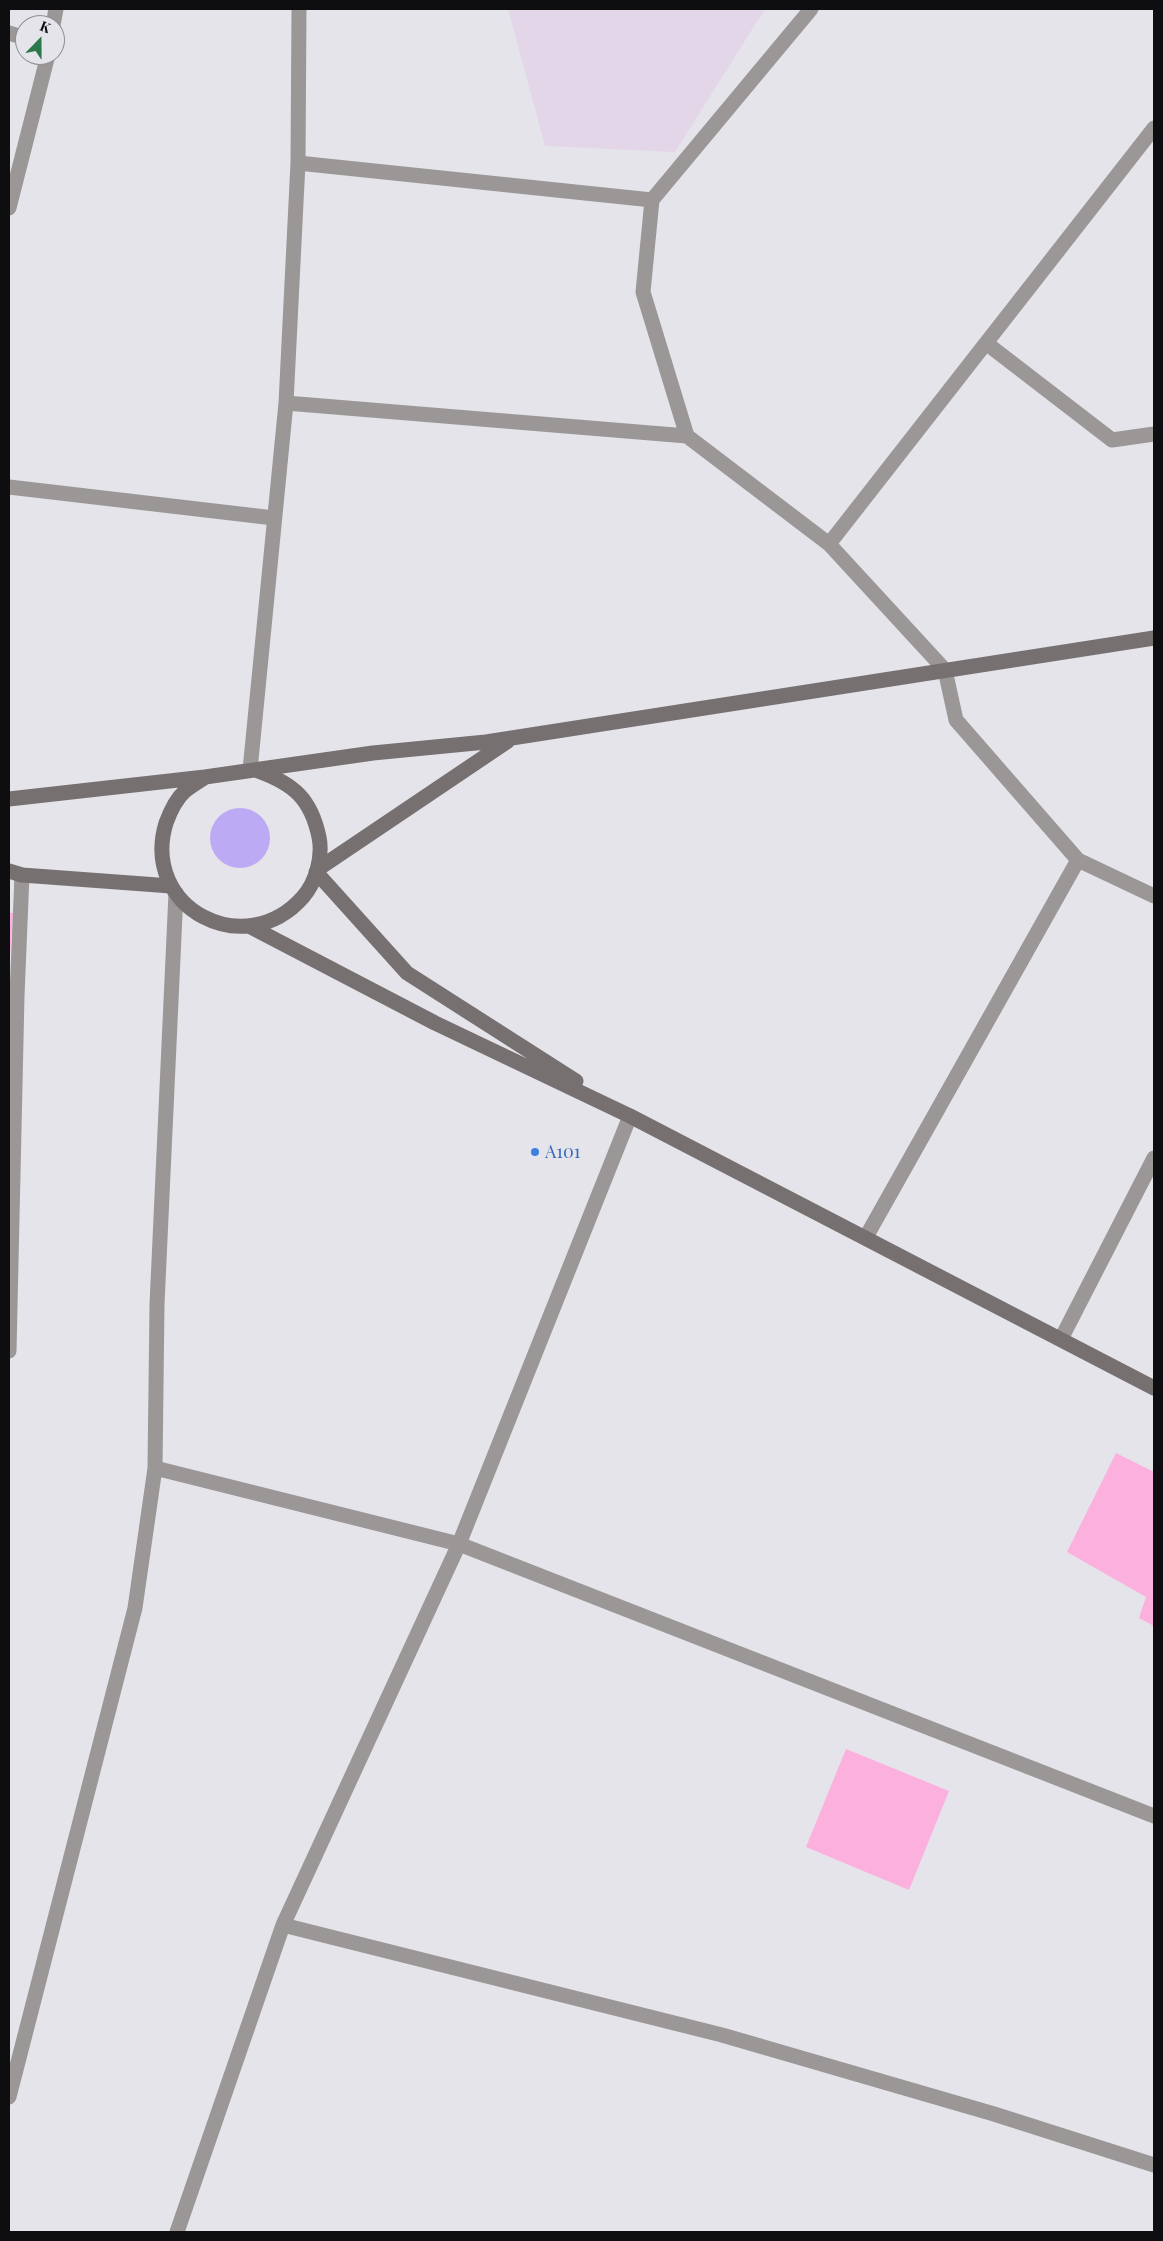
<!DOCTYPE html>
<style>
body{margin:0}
#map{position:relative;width:1163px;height:2241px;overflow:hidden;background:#e5e4ea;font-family:"Playfair Display",serif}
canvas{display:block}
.frame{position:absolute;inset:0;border:10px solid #0e0d0f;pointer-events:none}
.north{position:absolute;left:15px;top:15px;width:50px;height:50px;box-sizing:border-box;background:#e5e4ea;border:1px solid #8f8e92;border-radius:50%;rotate:22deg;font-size:14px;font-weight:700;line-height:20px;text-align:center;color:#0e0d0f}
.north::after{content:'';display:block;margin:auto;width:18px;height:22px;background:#2a794a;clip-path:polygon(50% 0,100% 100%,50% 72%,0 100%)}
</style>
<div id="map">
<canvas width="1163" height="2241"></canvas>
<div class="frame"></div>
<div class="north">K</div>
</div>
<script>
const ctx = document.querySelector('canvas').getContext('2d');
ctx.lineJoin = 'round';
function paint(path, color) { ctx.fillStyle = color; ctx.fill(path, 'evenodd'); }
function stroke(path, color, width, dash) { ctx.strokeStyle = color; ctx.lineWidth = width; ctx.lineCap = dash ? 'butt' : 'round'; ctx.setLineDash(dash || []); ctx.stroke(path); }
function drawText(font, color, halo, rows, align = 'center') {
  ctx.font = font + ' "Playfair Display",serif'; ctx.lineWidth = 5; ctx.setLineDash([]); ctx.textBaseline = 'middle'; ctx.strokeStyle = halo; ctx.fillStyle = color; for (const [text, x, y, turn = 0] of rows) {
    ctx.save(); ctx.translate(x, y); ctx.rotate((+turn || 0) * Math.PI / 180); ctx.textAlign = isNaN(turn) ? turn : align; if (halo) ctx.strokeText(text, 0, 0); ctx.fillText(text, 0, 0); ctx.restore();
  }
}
const education = new Path2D(`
 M508,9H765L675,152L545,146Z`);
const green = new Path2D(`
 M210 838a30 30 0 1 1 60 0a30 30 0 1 1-60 0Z`);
const building = new Path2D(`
 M9,913H13L10,957H9Z
 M1116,1453L1154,1472V1626L1139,1618L1146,1597L1067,1552Z
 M846,1749L949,1791L909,1890L806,1847Z`);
const street = new Path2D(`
 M53,25L56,9
 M9,33L25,38
 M298,163L652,200L811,9
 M652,200L643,292L687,436L829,544L945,670L956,720L1078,860L1154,896
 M9,208L48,55
 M986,343L1112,440L1154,434
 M286,403L687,436
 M9,487L274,518
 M829,544L1154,128
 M250,770L286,403L298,163L299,9
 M866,1237L1078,860
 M1061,1339L1154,1158
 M9,1351L17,996L22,875
 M155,1468L459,1544L1154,1816
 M283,1925L722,2035L994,2114L1154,2165
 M9,2097L135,1608L155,1468L157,1304L176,893
 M177,2232L283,1925L459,1544L630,1116`);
const secondary = new Path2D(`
 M204,778C198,782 191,786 185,791C176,799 170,812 166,823C140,908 245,963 303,897C316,882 323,857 319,837C311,799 294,784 258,771
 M9,799L205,777L373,753L486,742L1154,638
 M318,869L508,741
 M9,871L22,875L171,886
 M316,872L407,973L576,1081
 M251,927L435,1023L630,1116L1154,1388`);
const markers = [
 [535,1152,5,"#3f7fe0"]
];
const shopNames = [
 ["A101",545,1152]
];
paint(education, '#e4d6e9');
paint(green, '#bdaaf4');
paint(building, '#fcb0de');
stroke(street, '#9a9796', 15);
stroke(secondary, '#767170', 15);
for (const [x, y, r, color] of markers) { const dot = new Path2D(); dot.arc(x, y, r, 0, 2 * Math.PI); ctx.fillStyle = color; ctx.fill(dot); stroke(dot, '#e5e4ea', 2); }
drawText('18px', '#366cbe', '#e5e4ea', shopNames, 'left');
</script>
